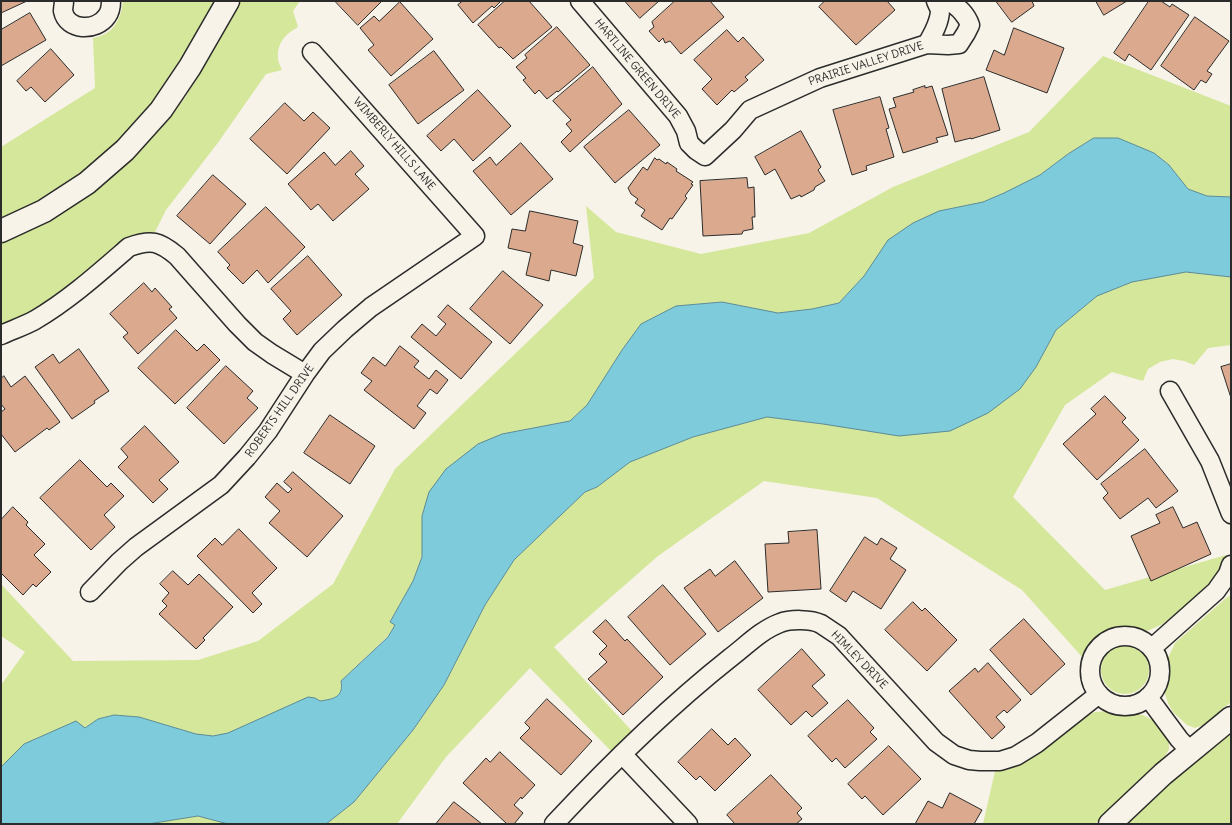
<!DOCTYPE html>
<style>
body{margin:0}
#map{position:relative;width:1232px;height:825px;overflow:hidden;background:#f7f3e8;font-family:Delius,sans-serif}
canvas{display:block}
.frame{position:absolute;inset:0;border:2px solid #2b2b2b;pointer-events:none}
</style>
<div id="map">
<canvas width="1232" height="825"></canvas>
<div class="frame"></div>
</div>
<script>
const ctx = document.querySelector('canvas').getContext('2d');
ctx.lineJoin = 'round';
function paint(path, color) { ctx.fillStyle = color; ctx.fill(path, 'evenodd'); }
function stroke(path, color, width, dash) { ctx.strokeStyle = color; ctx.lineWidth = width; ctx.lineCap = dash ? 'butt' : 'round'; ctx.setLineDash(dash || []); ctx.stroke(path); }
function drawText(font, color, halo, rows, align = 'center') {
  ctx.font = font + ' Delius,sans-serif'; ctx.lineWidth = 3; ctx.setLineDash([]); ctx.textBaseline = 'middle'; ctx.strokeStyle = halo; ctx.fillStyle = color; for (const [text, x, y, turn = 0] of rows) {
    ctx.save(); ctx.translate(x, y); ctx.rotate((+turn || 0) * Math.PI / 180); ctx.textAlign = isNaN(turn) ? turn : align; if (halo) ctx.strokeText(text, 0, 0); ctx.fillText(text, 0, 0); ctx.restore();
  }
}
const green = new Path2D(`
 M123,1H217C195,39 174,77 147,111C137,125 124,137 111,148C78,177 42,202 1,218V147L95,88L93,38C97,37 101,36 105,34C117,28 122,13 123,1Z
 M241,1H300L293,11L298,27C286,34 277,42 278,58C278,62 281,67 282,70L266,74L217,144L166,210L151,240L26,315L1,325V242L32,228L68,209L102,185L133,157L167,121L186,96Z
 M1103,56L1231,106V197L1207,196L1188,189L1169,165L1154,153L1118,138L1068,154L1040,175L1004,193L983,202L939,211L864,276L839,303L812,309L778,313L722,302L676,306L641,324L622,350L587,405L570,421L502,434L422,516V556L413,581L390,622L395,625L388,636L341,681C344,697 334,699 320,701L315,698L228,733L213,736L196,734L139,717L114,715L98,719L85,728L24,744L1,767V685L25,652L1,636V584L73,661L198,660L258,641L333,584L395,469L594,278L586,206L616,232L701,254L809,233L893,187L1029,132Z
 M1186,272L1231,277V345L1208,348L1194,365L1184,361L1173,359L1160,362L1148,369L1143,381L1112,372L1065,405L1013,497L1105,590L1226,555L1220,572L1193,599L1163,624L1147,631L1124,626L1100,634L1090,644L1083,658L1022,590L877,498L764,481L658,556L554,647L632,731L612,752L530,668L446,757L397,824H326L354,802L413,730L444,685L485,605L514,560L585,491L597,487L630,462L693,437L767,417L823,424L1036,367L1056,330L1097,296L1132,282Z
 M1231,595V702L1203,725L1195,728L1187,725L1173,712L1168,703L1165,694L1168,658L1175,643L1226,598Z
 M1101 670a24 24 0 1 1 48 0a24 24 0 1 1-48 0Z
 M1109,711L1143,715L1156,722L1166,733L1169,741V749L1164,758L1119,799L1095,824H983L995,771L1018,766L1031,758L1055,740L1084,717L1095,712Z
 M1231,730V824H1126C1159,790 1195,760 1231,730Z
 M198,816L228,824H148H149Z`);
const water = new Path2D(`
 M1094,138H1118L1154,153L1169,165L1188,189L1207,196L1231,197V277L1186,272L1132,282L1097,296L1056,330L1036,367L1020,389L988,413L950,431L899,436L823,424L767,417L693,437L630,462L597,487L585,492L514,560L485,605L444,685L413,730L354,802L326,824H228L198,816L148,824H1V767L24,744L76,721L85,728L98,719L114,715L139,717L196,734L213,736L228,733L308,697L315,698L320,701C334,699 344,697 341,681L388,637L395,625L390,622L413,581L422,557V516L429,492L446,469L478,444L502,434L570,421L587,405L622,350L641,324L676,306L722,302L778,313L812,309L839,303L864,276L888,240L913,223L939,211L983,202L1004,193L1040,175L1068,154Z`);
const building = new Path2D(`
 M1,1H27L1,13Z
 M335,1H382L358,25Z
 M463,1H501L494,8L492,6L473,23L458,5Z
 M505,1H529L552,27L513,59L501,47L499,48L478,25Z
 M625,1H659L640,18Z
 M675,1H710L724,17L681,54L670,41L665,43L663,38L659,42L649,31L654,27L652,22Z
 M825,1H887L895,10L856,45L819,7Z
 M996,1H1032L1034,6L1012,22Z
 M1096,1H1127L1104,15Z
 M1149,1H1161L1170,7L1172,4L1189,15L1151,70L1129,54L1125,61L1114,53Z
 M400,2L433,39L391,76L368,50L374,45L360,28L374,16L379,21Z
 M30,13L46,40L1,66V30Z
 M1195,17L1229,41L1207,71L1212,74L1206,83L1201,80L1194,90L1161,66Z
 M557,27L590,65L558,92L557,91L547,99L539,90L535,94L523,80L526,78L516,67L527,58L525,55Z
 M1014,28L1064,48L1047,93L986,70L994,50L1004,55Z
 M727,30L738,42L743,37L764,60L745,77L748,80L734,92L732,90L717,105L702,89L712,79L694,60Z
 M51,49L74,75L45,102L31,87L26,91L17,81Z
 M434,51L464,90L418,124L389,85Z
 M593,67L622,104L570,152L561,142L572,131L566,124L571,120L553,101Z
 M984,77L1000,130L971,139V138L955,142L942,89Z
 M925,86V88L932,86L948,135L936,138L938,142L903,153L889,109L896,107L893,98L914,92L913,90Z
 M478,90L511,126L473,161L454,139L441,151L427,136Z
 M880,97L889,128L886,129L894,157L866,166L867,170L852,175L833,110Z
 M285,103L304,121L313,112L330,128L287,174L250,139Z
 M629,110L660,145L615,183L584,147Z
 M801,131L821,167L818,170L825,181L815,187L814,190L801,197L800,195L791,199L775,169L765,175L755,157Z
 M521,143L553,179L511,215L473,171L490,157L496,165Z
 M351,151L364,166L355,174L369,189L333,221L318,204L311,210L288,184L324,152L335,165Z
 M655,158L657,160L659,159L666,164L667,162L677,169L676,171L693,182L691,184L693,185L685,196L687,198L672,219L670,218L662,230L641,216L645,210L635,203L638,199L631,194L628,188L643,167L647,170Z
 M213,175L246,204L210,244L177,216Z
 M747,178L748,188L754,187L755,217H752L753,229L743,231L742,234L703,236L700,181Z
 M266,207L305,247L268,283L257,270L243,284L227,268L230,265L218,252Z
 M530,211L578,221L573,243L583,246L576,276L551,270L549,281L526,275L531,253L508,248L512,229L525,231Z
 M308,256L342,295L297,335L283,319L291,311L271,289Z
 M503,271L543,305L510,344L470,309Z
 M144,283L152,292L155,288L172,307L169,309L177,318L138,354L123,337L128,333L110,314Z
 M448,305L492,342L461,379L411,337L422,324L436,336L446,324L438,317Z
 M176,330L197,351L204,344L220,360L175,404L138,368Z
 M400,346L419,361L414,367L429,379L436,370L448,380L437,394L430,389L417,406L426,413L414,429L364,390L372,381L361,373L373,357L385,366Z
 M79,349L109,391L94,401L95,403L72,419L35,367L53,354L59,363Z
 M1231,364V398L1221,367Z
 M226,366L253,391L247,398L258,408L224,444L187,408Z
 M4,376L11,387L25,376L60,422L49,430L47,428L15,452L1,434V412L5,409L1,404V379Z
 M1105,396L1126,418L1122,422L1139,440L1097,480L1063,444L1096,414L1091,409Z
 M330,415L375,446L350,484L304,453Z
 M145,426L179,462L159,480L168,489L153,503L118,467L128,457L121,449Z
 M1145,449L1178,491L1156,508L1148,498L1120,519L1103,498L1108,493L1101,484Z
 M80,460L107,487L111,483L124,496L104,515L115,527L91,550L40,498Z
 M293,472L343,516L307,557L269,523L280,511L265,497L277,483L288,493L292,489L284,482Z
 M13,507L28,522L26,525L45,544L34,555L51,572L36,587L33,584L23,595L1,573V520Z
 M1173,507L1183,528L1197,522L1211,554L1151,581L1131,536L1160,523L1156,515Z
 M239,529L277,568L252,593L262,604L253,613L197,556L215,538L222,545Z
 M817,530L821,589L768,592L765,544L789,543L788,532Z
 M865,537L877,545L881,538L897,548L890,559L906,570L881,609L853,591L846,602L830,591Z
 M735,561L763,598L718,632L684,588L710,569L715,576Z
 M173,571L188,585L199,574L233,607L203,638L205,640L196,649L159,614L167,606L162,601L169,593L160,584Z
 M663,585L706,634L670,665L628,617Z
 M913,602L922,611L925,608L957,640L927,671L885,630Z
 M1024,619L1065,664L1031,695L990,650Z
 M606,620L625,641L627,639L663,677L623,715L588,679L607,662L599,654L607,646L593,632Z
 M802,649L825,675L812,686L828,703L812,717L806,711L791,725L758,690Z
 M988,663L1021,700L1007,713L1004,710L996,717L1005,727L992,739L949,691L975,668L978,672Z
 M547,699L592,741L561,775L520,738L530,728L525,723Z
 M848,700L874,728L870,732L877,739L845,768L836,758L832,762L808,736Z
 M712,729L728,745L735,738L751,755L715,791L700,776L696,780L678,762Z
 M889,746L921,779L883,815L865,796L862,799L848,784Z
 M500,752L535,785L522,799L521,797L514,805L523,813L514,824H507L463,783L486,758L490,762Z
 M771,775L802,808L797,813L802,819L796,824H735L727,815Z
 M950,793L982,810L974,824H915L928,801L942,808Z
 M454,802L482,824H436Z`);
const minor = new Path2D(`
 M64,1C64,4 63,8 63,11C67,31 96,32 107,16C110,12 111,6 111,1
 M580,1L678,116L686,131L689,143L696,150L705,156L733,130L750,110L820,78L927,44L948,45L959,44L966,33L970,25C966,14 959,8 949,1
 M927,44C933,34 940,22 940,10C939,7 937,4 936,1
 M1,335C12,330 24,326 35,320C69,300 99,273 129,247C151,239 159,241 177,256L237,324L255,342L272,354L305,374
 M1170,391L1210,461L1231,514
 M90,592L119,562L136,547L221,485L247,457L268,431L305,374L322,351L345,329L371,307L475,236L312,52
 M1090 671a35 35 0 1 1 70 0a35 35 0 1 1-70 0Z
 M1152,648L1216,591L1228,574L1231,565
 M1148,697L1179,739L1190,751
 M622,754L688,824
 M554,824C609,765 667,708 730,658C746,646 761,630 780,623C790,619 811,619 821,624C827,628 833,632 839,636L936,742L954,755L969,760L980,761H1000L1016,756L1037,743L1099,694`);
const tertiary = new Path2D(`
 M1,231L44,211L87,183L125,150L161,110L190,67L228,1
 M1110,824L1163,774L1231,718`);
const streetNames = [
 ["PRAIRIE VALLEY DRIVE",866,64,-18],
 ["HARTLINE GREEN DRIVE",637,69,50],
 ["WIMBERLY HILLS LANE",394,144,49],
 ["ROBERTS HILL DRIVE",280,411,-55],
 ["HIMLEY DRIVE",859,660,46]
];
paint(green, '#d5e79b');
paint(water, '#7dcbdb');
stroke(water, '#5c8b95', 1);
paint(building, '#dbaa8e');
stroke(building, '#2b2b2b', 1);
stroke(minor, '#2b2b2b', 21);
stroke(tertiary, '#2b2b2b', 25);
stroke(minor, '#f7f3e8', 18);
stroke(tertiary, '#f7f3e8', 22);
drawText('11px', '#2b2b2b', '#f7f3e8', streetNames);
</script>
